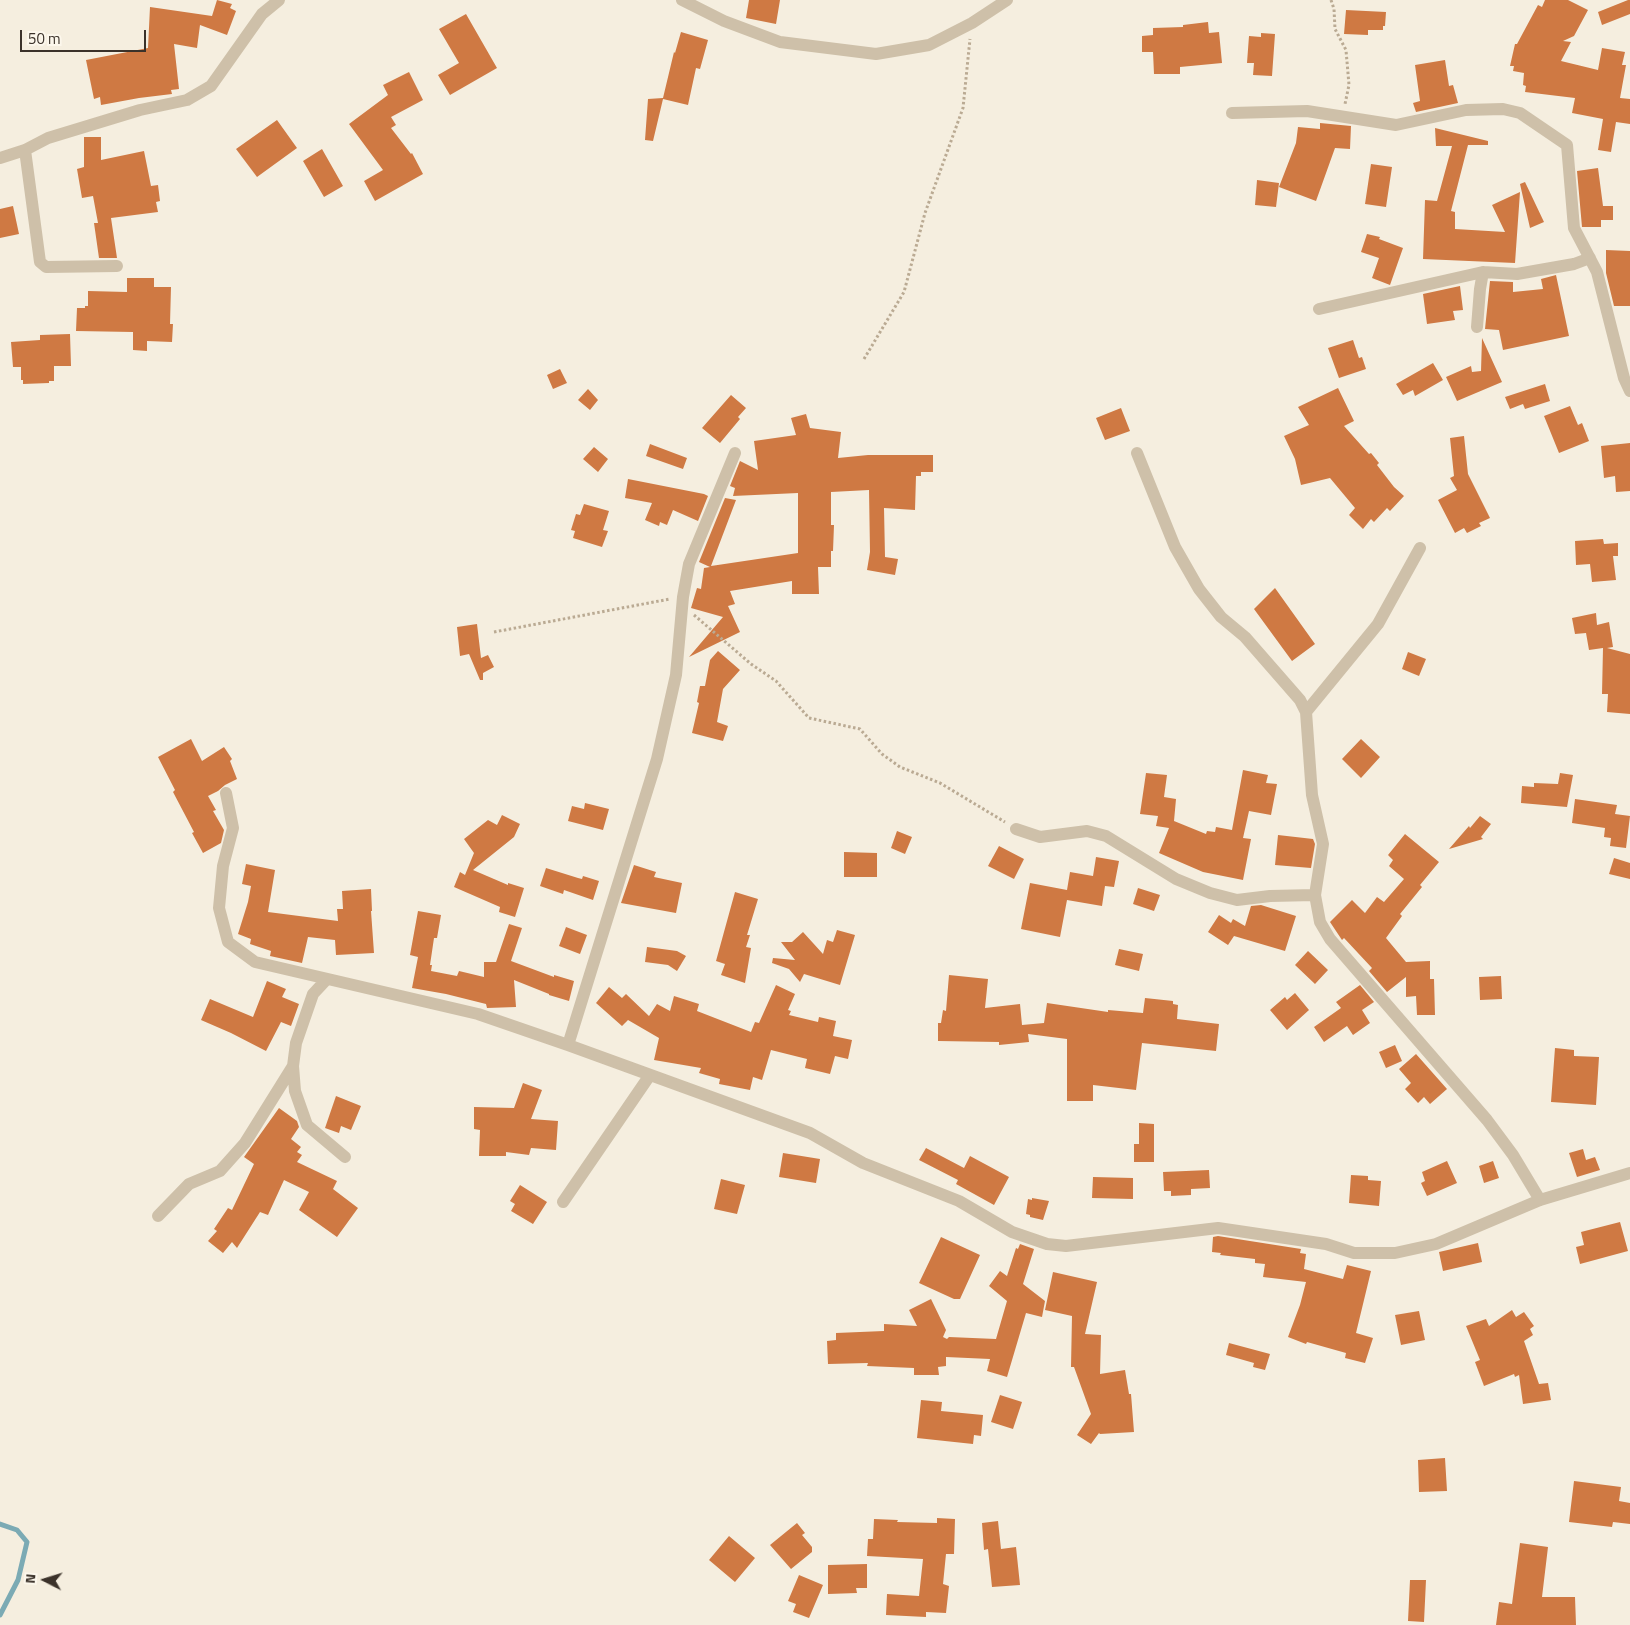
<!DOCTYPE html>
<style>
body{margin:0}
#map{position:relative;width:1630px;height:1625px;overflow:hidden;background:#f5eedf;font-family:"Titillium Web",sans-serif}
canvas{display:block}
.north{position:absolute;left:20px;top:1555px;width:50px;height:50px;-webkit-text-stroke:4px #fcf7ec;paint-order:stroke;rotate:275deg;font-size:14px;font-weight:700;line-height:20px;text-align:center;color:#3b322a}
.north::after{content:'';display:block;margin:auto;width:18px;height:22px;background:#3b322a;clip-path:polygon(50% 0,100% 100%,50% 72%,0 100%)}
.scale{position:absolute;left:20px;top:30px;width:126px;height:22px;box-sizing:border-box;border:2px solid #3b322a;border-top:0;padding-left:6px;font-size:15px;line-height:18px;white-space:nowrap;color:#3b322a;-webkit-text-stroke:4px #fcf7ec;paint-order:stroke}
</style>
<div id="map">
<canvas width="1630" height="1625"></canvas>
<div class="north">N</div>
<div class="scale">50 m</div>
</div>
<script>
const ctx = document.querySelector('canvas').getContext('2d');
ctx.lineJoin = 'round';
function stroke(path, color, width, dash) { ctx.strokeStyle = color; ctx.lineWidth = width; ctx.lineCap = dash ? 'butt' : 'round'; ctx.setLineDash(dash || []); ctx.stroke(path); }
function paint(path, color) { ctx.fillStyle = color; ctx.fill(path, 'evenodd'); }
const stream = new Path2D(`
 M0,1524L17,1530L27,1542L18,1580L0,1615`);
const building = new Path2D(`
 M217,0L232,4L230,8L236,11L227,35L200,25L197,48L174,44L179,89L171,90L172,94L139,98L101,105L100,97L94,99L86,60L148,48L150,7L212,16Z
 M749,0H780L776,24L746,18Z
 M1545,0H1568L1588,10L1574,36L1563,41L1571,42L1561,61L1598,70L1602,48L1625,52L1622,65H1626L1620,98L1630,99V124L1616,122L1611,152L1598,150L1603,119L1572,113L1575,98L1525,92L1526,86L1523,85L1524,73L1513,71L1514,66H1510L1515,44H1517L1538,5L1542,7Z
 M1628,0H1630V14L1602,25L1598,12Z
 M1346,10L1386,12L1385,26H1383V30H1368V35L1344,34Z
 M466,14L497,68L450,95L438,75L459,63L439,29Z
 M1208,22L1209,33L1219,32L1222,63L1180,67V74H1154L1153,52H1142V36L1153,35V28L1183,27V25Z
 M681,32L708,40L700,69L696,68L688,105L663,99L653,141L645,140L648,99L663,98L674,52L675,53Z
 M1261,33L1275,34L1272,76L1253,75L1254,63H1247L1249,36L1261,37Z
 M1445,60L1449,86L1453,85L1458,103L1416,112L1413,103L1420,101L1415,65Z
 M409,72L423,100L391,117L396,125L391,128L411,154L412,153L423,174L375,201L364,181L383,170L349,124L388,95L383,85Z
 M277,120L297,148L257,177L236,149Z
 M1320,123L1351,126L1350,149L1335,148L1316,201L1279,187L1296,143L1298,127L1320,129Z
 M1435,128L1488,141V145H1468L1451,211L1455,212V229L1505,232L1492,205L1520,192L1515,263L1423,259L1425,200L1437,201L1452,146H1436Z
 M84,137H101V160L144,151L151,186L158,185L160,201L156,202L158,212L111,218L117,258H99L94,223H98L93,196L82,198L77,169L84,167Z
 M322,149L343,186L324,197L303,161Z
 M1371,164L1392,167L1386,207L1365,204Z
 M1598,168L1603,206H1613V220H1601V227H1582L1577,171Z
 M1257,180L1279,183L1276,207L1255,205Z
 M1525,182L1544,222L1530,228L1520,184Z
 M13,206L19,234L0,238V209Z
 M1367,234L1380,237L1379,239L1403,248L1390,285L1372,278L1379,258L1361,252Z
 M1606,250L1630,251V306H1614L1606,273Z
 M1556,275L1569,336L1503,350L1499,330L1485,329L1490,281L1513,282V292L1543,289L1541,279Z
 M127,278H154V287H171L170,324H173L172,342L147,341V351L133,350V332L76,331L77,308H85V306H88V291L127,292Z
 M1460,286L1463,310L1453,311L1455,320L1427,324L1423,294Z
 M70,334L71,366H54V381H49V383L23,384V380H21V367H13L11,342L40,340V335Z
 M1482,338L1502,382L1457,401L1446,377L1471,366L1472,372L1481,371Z
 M1353,340L1359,358L1362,357L1366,369L1339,378L1328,348Z
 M1433,363L1443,380L1415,396L1413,390L1403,395L1396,384Z
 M560,369L567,383L553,389L547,375Z
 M1545,384L1550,401L1525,409L1523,404L1510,409L1505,397Z
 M1338,388L1354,421L1344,426L1369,454L1371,453L1379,463L1377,465L1394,487L1404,496L1390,511L1387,508L1374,522L1371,519L1363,529L1349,515L1355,508L1330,478L1301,485L1295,459L1284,436L1309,425L1298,407Z
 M588,389L598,400L590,410L578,400Z
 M731,395L746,408L738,417L740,419L720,443L702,428Z
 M1570,406L1578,425L1582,423L1589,441L1559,453L1544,416Z
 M1121,408L1130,431L1105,440L1096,418Z
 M806,414L810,428L841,432L838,458L868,455H933V472H921V476H916L915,510L884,508L885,557L898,559L895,575L867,570L870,552L869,490L831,492V525H834L833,551H831V567H818L819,594H792V581L730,591L735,604L728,606L740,632L689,657L723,617L691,608L697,588L701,589L704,568L710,567L699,562L725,498L736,500L711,566L798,553V493L733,496L735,488L730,486L740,461L758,470L754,441L796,435L791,418Z
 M1464,436L1468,474L1490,518L1479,523L1481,526L1467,533L1464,528L1455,533L1438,500L1457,490L1450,478L1454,476L1450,438Z
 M1630,443V491L1616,492L1615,476L1604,478L1601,446Z
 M650,444L687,458L683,469L646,456Z
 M594,447L608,459L598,472L583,459Z
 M628,479L704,494L708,496L698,521L673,510L667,525L660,522L659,526L645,520L652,503L625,498Z
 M584,504L609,511L603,530L608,531L602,547L573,538L575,531L571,530L576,514L580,515Z
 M1603,539L1604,544L1618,543V556H1613L1616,580L1592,582L1590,564L1576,565L1575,541Z
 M1275,588L1315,644L1292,661L1254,609Z
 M1596,613L1597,625L1609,622L1613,647L1607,648L1630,654V714L1607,712L1608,694H1602L1603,648L1589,650L1586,633L1575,634L1572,618Z
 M477,624L481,658L488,655L494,667L483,673V680H480L469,654L460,656L457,627Z
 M718,651L740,670L723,689L717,722L728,726L723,741L692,733L699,703L697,702L700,686H705L710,660Z
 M1408,652L1426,659L1419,676L1402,669Z
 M191,739L202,761L224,747L232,759L230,761L237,779L225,785L218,791L208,796L216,810L213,811L224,830L221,843L203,853L192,833L194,832L173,792L175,790L158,757Z
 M1361,739L1380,757L1361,778L1342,759Z
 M1243,770L1268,775L1266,783L1277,784L1271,815L1249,811L1243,838L1251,839L1243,880L1203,872L1159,853L1169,828L1156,826L1158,816L1140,814L1146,773L1167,775L1164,797L1176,799L1174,821L1206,834L1207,831L1215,832L1216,827L1232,830Z
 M1560,773L1573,775L1567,807L1521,803L1522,786L1534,787V783L1558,784Z
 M1575,799L1617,805L1615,814L1630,816L1626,848L1610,846L1611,838L1604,837L1605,828L1572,823Z
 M585,803L609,809L603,830L568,821L572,806L584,809Z
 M502,815L520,824L514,837L473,870L508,885V883L524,888L515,917L499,912L500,907L454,887L460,872L465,875L474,853L464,839L488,820L497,825Z
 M1480,816L1491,824L1481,837L1483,839L1449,849L1469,826L1470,828Z
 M897,831L912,837L905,854L891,848Z
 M1405,834L1439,862L1420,885L1422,887L1400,914L1402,916L1386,938L1406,962L1430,961V979H1434L1435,1015H1417L1416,996L1406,997V977L1387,992L1369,971L1372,968L1344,938L1342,940L1330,922L1352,900L1365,913L1377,897L1384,902L1404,879L1389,866L1393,860L1388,855Z
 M1278,835L1313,839L1315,844L1311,868L1275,865Z
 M999,846L1024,859L1014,879L988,866Z
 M844,852L877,853V877H844Z
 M1096,857L1119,861L1114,887L1105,886L1102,906L1067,900L1060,937L1021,929L1030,883L1067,890L1070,872L1093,876Z
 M1614,858L1630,863V879L1609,874Z
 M246,864L275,870L268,912L338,921L337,909H343L342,891L371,889L372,911H371L374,953L336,955L335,940L308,937L302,963L270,956L271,951L250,944L251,939L238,934L248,902L251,886L242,884Z
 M634,865L656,872L654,877L682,883L676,913L621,903Z
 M546,868L578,878L582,879L583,876L599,881L593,900L564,890L563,894L540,886Z
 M1138,888L1160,895L1154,911L1133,904Z
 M735,892L758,899L747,935H750L746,947L751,948L745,983L721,975L725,964L716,961Z
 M1261,905L1296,916L1285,951L1234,936L1228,945L1208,932L1219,915L1231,923L1233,919L1245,926L1251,906Z
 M418,911L441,915L437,938H434L430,965H432L431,971L457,976L459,971L484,977V962H496L509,924L522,928L511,961L554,977V975L574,981L569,1001L549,995V994L514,980L516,1007L487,1008L486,1004L446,994L412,988L418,957L410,955Z
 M566,927L587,935L580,954L559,946Z
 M837,930L855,935L840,985L804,974L800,982L789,969L772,963L773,958L795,960L781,942H792L803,932L823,954L827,940L833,942Z
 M647,947L677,951L686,956L677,971L668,965L645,962Z
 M1119,949L1143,954L1139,971L1115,965Z
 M1308,951L1328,970L1315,984L1295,965Z
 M949,975L988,979L985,1008L1020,1004L1022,1025L1044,1023L1047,1003L1108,1012V1010L1143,1013L1145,998L1173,1001V1004L1178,1005L1177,1019L1219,1024L1216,1051L1142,1043L1136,1090L1093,1085V1101H1067V1039L1028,1034L1029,1042L999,1045V1042L938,1041V1023H941L943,1010L946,1011Z
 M1501,976L1502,999L1480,1000L1479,977Z
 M267,981L286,989L282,997L299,1004L291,1026L281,1022L266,1051L231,1033L201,1020L210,999L253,1017Z
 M776,985L795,994L788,1010L791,1011L789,1015L818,1022L819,1017L836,1021L833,1036L852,1040L848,1059L835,1056L830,1074L805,1068L807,1059L771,1050L762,1080L753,1077L750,1090L719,1084L720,1079L699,1073L701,1068L654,1060L659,1038L628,1020L622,1026L596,1003L609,987L622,998L626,994L649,1016L657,1004L670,1011L674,996L699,1004L697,1011L751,1032L755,1022L759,1023Z
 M1360,985L1374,1002L1362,1010L1370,1023L1353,1035L1347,1026L1324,1042L1314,1027L1341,1008L1336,1002Z
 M1295,993L1309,1010L1287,1030L1270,1010L1285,997L1287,1000Z
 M1395,1045L1402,1061L1386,1068L1379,1052Z
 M1555,1048L1574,1050V1056L1599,1057L1596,1105L1551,1102Z
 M1416,1054L1447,1089L1430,1104L1424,1097L1418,1103L1405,1089L1411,1083L1399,1069Z
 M523,1083L542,1090L531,1119L558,1121L556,1150L531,1148L529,1155L506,1152V1156H479L480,1130L474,1129V1107L514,1108Z
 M336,1096L361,1106L351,1130L341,1126L339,1133L325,1128Z
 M279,1108L297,1121L299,1127L291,1139L301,1147L297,1152L302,1155L297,1162L337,1181L333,1189L358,1208L337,1237L299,1210L309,1192L284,1180L268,1215L260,1212L237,1248L232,1242L223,1253L208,1241L217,1231L214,1229L228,1208L232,1210L254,1164L244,1157Z
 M1139,1123L1154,1124V1162H1134V1144H1139Z
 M926,1148L964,1168L970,1156L1009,1177L994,1205L956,1184L958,1180L919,1160Z
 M1583,1149L1586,1160L1595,1157L1600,1170L1577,1177L1569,1153Z
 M783,1153L820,1159L816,1183L779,1177Z
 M1447,1161L1457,1183L1427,1196L1421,1183L1425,1181L1422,1172Z
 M1493,1161L1499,1178L1484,1183L1479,1166Z
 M1209,1170L1210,1188L1191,1189V1195L1171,1196V1191H1164L1163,1172Z
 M1351,1175L1368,1176V1180L1381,1181L1379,1206L1349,1203Z
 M1093,1177L1133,1178V1199L1092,1198Z
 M721,1179L745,1185L737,1214L714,1209Z
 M520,1185L547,1202L533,1224L511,1211L515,1204L510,1201Z
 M1032,1198L1049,1201L1043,1220L1030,1217V1215L1026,1214L1028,1199L1032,1200Z
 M1620,1222L1628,1251L1580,1264L1576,1247L1584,1245L1581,1232Z
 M1218,1236L1301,1249L1300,1253L1306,1254L1304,1269L1343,1279L1347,1265L1371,1271L1356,1333L1373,1338L1365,1363L1345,1358L1346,1353L1307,1342L1306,1344L1288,1337L1300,1305L1306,1282L1263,1277L1265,1264L1255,1263V1259L1220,1255L1221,1253L1212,1252L1213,1237Z
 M941,1237L980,1255L960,1299H954L919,1283Z
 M1478,1243L1482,1262L1443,1271L1439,1252Z
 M1020,1244L1034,1249L1023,1284L1045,1301L1042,1317L1026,1313L1007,1377L987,1371L990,1359L946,1357V1366L938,1367L939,1375H914V1368L867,1366L868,1363L828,1364L827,1341L836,1340V1333L884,1331V1324L917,1326L909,1310L931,1299L946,1330L943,1337L947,1339L949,1337L996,1339L1007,1301L989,1286L1000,1271L1007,1276L1016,1248L1018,1249Z
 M1053,1272L1097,1282L1085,1334L1101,1335L1100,1374L1125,1370L1129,1394H1131L1134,1432L1100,1434L1099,1433L1091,1444L1077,1435L1091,1414L1074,1367H1071L1072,1316L1045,1310Z
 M1512,1310L1516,1317L1524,1312L1534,1326L1530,1329L1533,1335L1524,1341L1539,1384L1548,1383L1551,1400L1523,1404L1519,1375L1515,1377L1514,1374L1484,1386L1475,1362L1480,1360L1466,1326L1486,1319L1489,1326Z
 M1419,1311L1425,1340L1401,1345L1395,1315Z
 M1229,1343L1270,1354L1265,1370L1253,1367L1254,1363L1226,1355Z
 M1000,1395L1022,1402L1013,1429L991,1422Z
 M921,1400L942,1402L941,1411L983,1415L981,1436L974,1435L973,1444L917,1438Z
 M1445,1458L1447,1491L1419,1492L1418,1460Z
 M1574,1481L1621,1487L1619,1501L1630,1503V1524L1613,1522L1612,1527L1569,1522Z
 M937,1518L955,1519L954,1554H946L943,1584L949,1586L946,1613L926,1612V1617L886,1615L887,1594L919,1596L923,1559L867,1556L868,1539H873L874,1519L898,1520L897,1522L937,1523Z
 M998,1521L1001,1549L1016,1547L1020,1585L992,1587L988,1549L984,1550L982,1523Z
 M797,1523L805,1533L802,1535L812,1547V1552L791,1569L770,1545Z
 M729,1536L755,1558L735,1582L709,1560Z
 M1520,1543L1548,1547L1542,1597H1575L1576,1625H1496L1499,1602L1512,1604Z
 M867,1564V1588H856L857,1593L828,1594V1565Z
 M799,1575L823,1585L809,1618L793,1612L796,1604L788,1601Z
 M1410,1580H1426L1424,1622L1408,1621Z`);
const path = new Path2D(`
 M1331,0L1334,9L1335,29L1346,50L1349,85L1345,104
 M864,359L904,292L925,213L963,108L970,39
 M694,615L751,664L776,681L809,718L860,729L882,754L900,767L940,783L1005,822
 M494,632L670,599`);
const minor = new Path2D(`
 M682,0L724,21L780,42L876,54L929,45L972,23L1007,0
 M1232,113L1307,111L1396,125L1466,110L1503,109L1520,113L1567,145L1574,228L1597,272L1624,378L1630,391
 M25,150L40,262L46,267L117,266
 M0,158L25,150L48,138L140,110L187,100L211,86L262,14L279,0
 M1319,309L1483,272L1517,274L1574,264L1590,258
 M1477,327L1480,289L1483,272
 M1137,453L1175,547L1199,589L1221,617L1245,637L1300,700L1306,712L1312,795L1323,844L1315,895L1320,922L1330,939L1487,1120L1513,1155L1540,1200
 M1306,712L1378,624L1420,548
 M226,793L233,828L223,866L219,908L228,942L255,962L478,1014L568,1045L810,1133L863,1163L959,1201L1012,1232L1047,1244L1066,1246L1218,1228L1326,1244L1354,1253H1395L1436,1244L1540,1200L1630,1173
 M1016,829L1040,837L1087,831L1106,836L1176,879L1210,893L1237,900L1270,896L1315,895
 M327,979L313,994L296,1043L293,1066L295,1091L307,1125L345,1157
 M568,1045L657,759L676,675L683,597L689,564L735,453
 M563,1202L650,1075
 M158,1216L189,1184L220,1171L245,1143L293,1066`);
stroke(stream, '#7baab4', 5);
paint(building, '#cf7943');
stroke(path, '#baaa93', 3, [2.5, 2.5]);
stroke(minor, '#cec0a9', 12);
</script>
